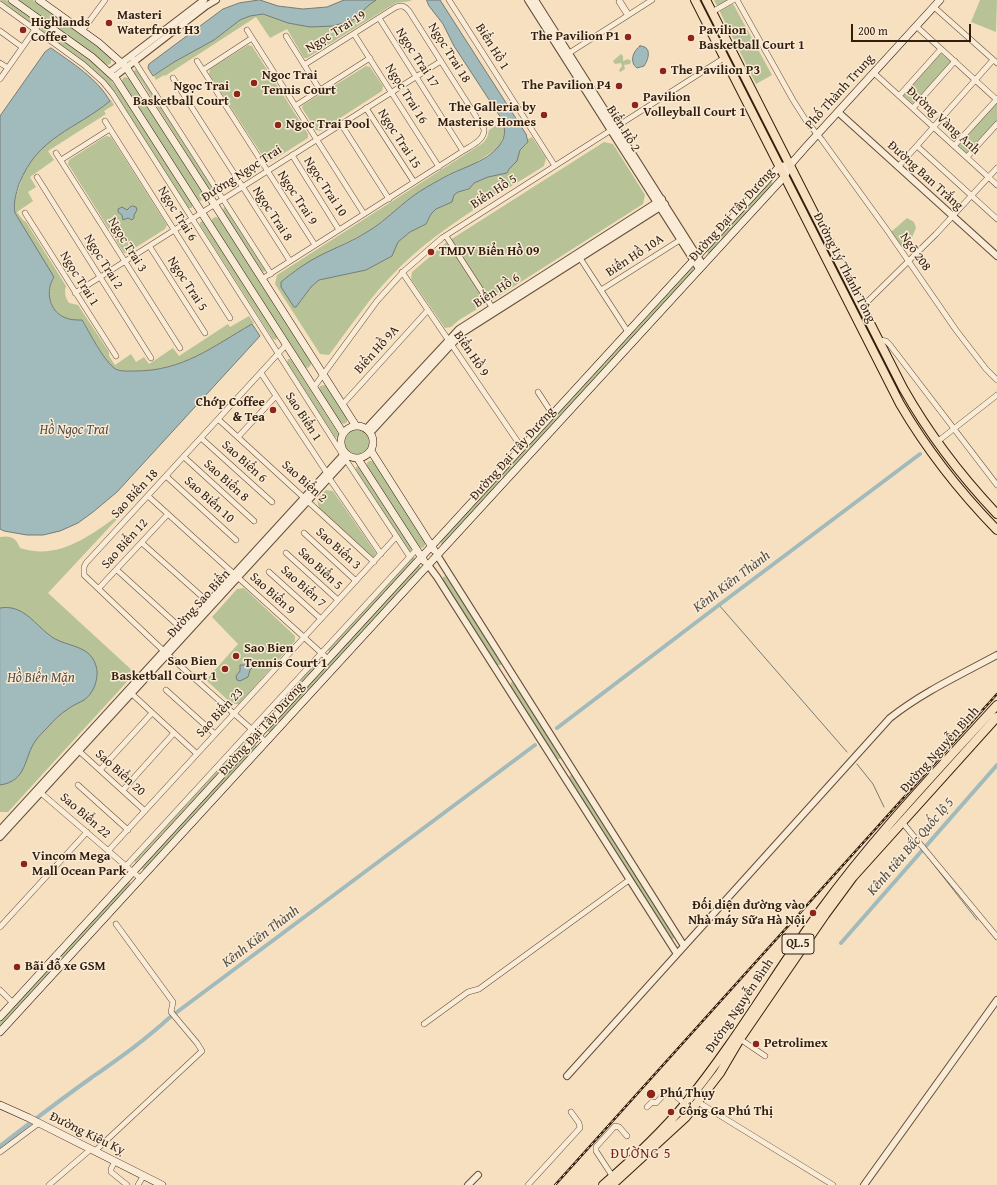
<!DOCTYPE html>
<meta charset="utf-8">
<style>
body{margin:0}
#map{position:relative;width:997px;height:1185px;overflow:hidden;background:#f6e0c0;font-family:"Gentium Book Plus",serif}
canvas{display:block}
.scale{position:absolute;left:851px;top:24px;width:120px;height:18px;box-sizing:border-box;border:2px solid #331d0c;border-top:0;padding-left:5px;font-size:12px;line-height:14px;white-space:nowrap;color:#331d0c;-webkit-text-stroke:3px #f9ebd6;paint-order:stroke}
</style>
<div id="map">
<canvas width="997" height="1185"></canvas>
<div class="scale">200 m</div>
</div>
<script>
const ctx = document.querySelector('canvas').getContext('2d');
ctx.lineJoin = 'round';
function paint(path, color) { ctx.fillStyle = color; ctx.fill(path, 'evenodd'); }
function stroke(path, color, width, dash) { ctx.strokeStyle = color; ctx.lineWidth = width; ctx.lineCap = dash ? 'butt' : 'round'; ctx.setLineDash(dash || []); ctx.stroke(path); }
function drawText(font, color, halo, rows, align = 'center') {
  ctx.font = font + ' "Gentium Book Plus",serif'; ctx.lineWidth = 3; ctx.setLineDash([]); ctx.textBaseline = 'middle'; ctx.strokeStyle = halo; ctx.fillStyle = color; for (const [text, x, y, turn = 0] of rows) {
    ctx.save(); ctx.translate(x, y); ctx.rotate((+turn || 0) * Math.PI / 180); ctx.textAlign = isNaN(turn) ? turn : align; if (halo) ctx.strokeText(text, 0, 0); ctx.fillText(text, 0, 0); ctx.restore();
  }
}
const green = new Path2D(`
 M0,0H6L33,20V23H30Z
 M18,0H33L102,50L111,58V63L108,65L105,64Z
 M376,0H412C406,3 400,1 394,4L307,58H304L287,29L270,38L256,17L165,76L164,75L156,80L154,76L174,62L214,40L240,20L250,16L263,14L297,25L369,5Z
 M714,0H731L772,75L756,84Z
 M980,0H997L996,32L971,22Z
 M42,27L45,28L91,61L109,78L120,92L192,204V208H188L112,88L94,70L43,32L41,29Z
 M248,45L252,46L308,134V138L270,162L266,161L209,74L210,69Z
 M940,53L951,62L913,104L903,95Z
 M621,54L623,56V61L628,59L631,61L630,64L624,65L625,69L620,72L619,70L622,66L621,63L615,64L613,61Z
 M366,66L370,67L383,86L382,91L320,131L316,130L302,108L303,105Z
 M135,69L139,72L217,194V195L212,194L143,84L134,72Z
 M124,77L129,78L205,195L203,200L200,201L197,199L123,85L122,80Z
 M111,100L114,105L104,111L106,114L48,151L54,160L30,177L36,187L28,192L33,201L17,212L23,220L26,222L66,286C64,293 65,297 69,303L78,305L109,352V356L115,365L131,354L136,362L144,357L149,364L173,348L179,356L228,324L230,327L249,316L254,323C214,346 184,371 134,371C128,371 119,372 114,368C102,358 90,333 82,320H72L65,318L57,313L53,308L49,297L51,282L30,239L15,213L13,206L23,175L29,164L40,149L57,136Z
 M997,100V124L967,157L954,146Z
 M503,121L505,130L504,134L500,145L495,150L469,167L449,174L414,195L392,214L369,231L320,256L281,282L296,307L311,287L319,280L366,270L392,256L398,242L410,232L426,224L431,214L436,209L452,202L454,195L458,192L468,190L474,183L488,177L507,173L520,150L527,144L528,139L532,137L546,158L544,166C495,197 442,226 400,267C373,293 352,324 329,355L320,354L275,284L277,275L483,143L487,138L489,130Z
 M106,136L111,137L167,225L165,229L127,253H124L68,164L69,160Z
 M604,142L613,144L645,195L643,204L491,301L450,240Z
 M771,181L773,184L710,253H708L707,251L769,182Z
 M224,207H226L266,270L264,272L262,271L223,211Z
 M215,217L219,218L311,362V365L308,368L305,367L212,222V219Z
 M907,218L914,222L916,228L911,240L903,249L891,232Z
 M203,221L277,337L276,340L273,339L200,225V222Z
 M447,242L487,303L459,320L451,327L445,328L411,279L412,272Z
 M692,268H693V271L443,545H441V541Z
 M288,359H290L292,361L339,435L338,438L335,437L287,363Z
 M325,385L327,387L347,417V422L344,424L339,422L319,390L320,386Z
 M345 442a12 12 0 1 1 24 0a12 12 0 1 1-24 0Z
 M369,461H374L426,543L423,548L418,547L367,467V463Z
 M359,466L412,548L411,551H408L356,470V467Z
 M326,490L333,491L376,553L375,557H373L319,508L317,500Z
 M116,517L118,518L48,593L135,673L8,812H0V537C11,535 16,538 20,548C57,560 87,538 116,517Z
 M412,558L414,557L415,559L330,653L329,652L328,649Z
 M417,566H420V570L270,732H268V729Z
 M444,576L446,577L501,662V665H496L442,580Z
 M244,588L295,636V641L239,704H232L206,680L238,644L212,617L237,589Z
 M318,660H321V662L263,726H261V722Z
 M511,682L514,683L560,756L561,759H556L510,686Z
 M248,738L249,740L135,863V860Z
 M255,744L257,747L144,870H143L142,867Z
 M570,775L573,776L674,935V938L673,939L670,938L569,779Z
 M128,882H129L131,884L0,1028V1022Z`);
const water = new Path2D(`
 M260,0L278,6L303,9L327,7L344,0H376L369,5L353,20L333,26L310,27L288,23L263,14L250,16L240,20L214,40L174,62L153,76L148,68L149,64L223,9L239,3Z
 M427,0H440L526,134L528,142L520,150L517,161L509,169L507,173L488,177L474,183L469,189L458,192L454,195L452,202L436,209L431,214L426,224L410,232L398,242L392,256L366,270L319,280L311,287L296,307H294L281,287V282C293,272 307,262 321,255C337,247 353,241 367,232C384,222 397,208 413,196C421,190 432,184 441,179C459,168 486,163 499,146C506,137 506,128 501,118L454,46L443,24L429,6Z
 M640,46C652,46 649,59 644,66L637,68C629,62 633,51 640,46Z
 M51,48C72,63 97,78 110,101C75,130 38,136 19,184C16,194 13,203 15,213L54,277C45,291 49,312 66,318C71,320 76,320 82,320C90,333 102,358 114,368C119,372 128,371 135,371C183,371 212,347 252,324L260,336L117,492L93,512L78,523L60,531L43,535H27L4,531L0,529V116L45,52Z
 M133,206L136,207L137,210L134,215V218L132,220L128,218L123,220L122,215L118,212V209L122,207L127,210L130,207Z
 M0,608C22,604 33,622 48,634C65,649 92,642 97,670C98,681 93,694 84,700C79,703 73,705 68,709C60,714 54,720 48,727C44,731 39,736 36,740C23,758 28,781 0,785Z
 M250,661L253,663V667L250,670L248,677L240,681L237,680L236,676L240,671V665H246Z`);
const stream = new Path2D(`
 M719,605L847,752
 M857,764L873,784L884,807
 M927,856L977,920`);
const canal = new Path2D(`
 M557,728L719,605L920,454
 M841,943L997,765
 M0,1146C30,1123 60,1100 91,1078C118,1059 144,1041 169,1018L535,745`);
const minor = new Path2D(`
 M449,0L555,166
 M737,0L793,100L807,122L822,140L887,230L956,330L986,369L997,380
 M619,2L626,13L627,12L620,1
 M0,4L84,65L103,82L112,93L346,460L410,557
 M934,7L997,63
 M712,12L733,0
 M379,18L463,151
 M916,26L997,100
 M247,30L364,214
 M0,31L22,47
 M82,31L105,0
 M354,34L439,167
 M286,36L320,90
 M566,55L652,0
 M133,59L271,274
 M197,61L315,245
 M0,63L8,68
 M203,70L252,38
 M874,73L997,185
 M173,78L290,261
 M0,79L41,21
 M899,96L941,49
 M295,106L370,58
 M366,108L414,182
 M913,108L955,61
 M105,121L230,318
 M341,124L389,199
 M917,146L997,219
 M954,146L997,99
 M56,153L180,348
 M292,155L339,230
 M967,157L997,124
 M61,160L110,129
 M898,167L993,60
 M37,177L151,358
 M25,213L116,356
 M446,236L492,307
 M150,247L205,333
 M580,258L628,332
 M402,272L522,448
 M262,279L463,151C472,145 485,140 484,129L409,11C405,6 402,5 396,7L304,65
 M601,290L680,240
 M75,293L441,61
 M862,307L936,234L997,168
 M879,340L886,341L890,345L997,485
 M261,373L327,473
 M314,387L377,301L404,271L442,238L724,58
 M538,392L553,415
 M342,405L428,310
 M218,419L374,562
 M238,437L276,396
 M201,438L272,502
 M937,442L997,395
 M184,457L254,521
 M166,476L236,540
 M329,478L381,554
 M148,496L328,659
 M304,533L356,581
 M142,543L208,602
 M286,553L338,600
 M117,570L183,630
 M269,572L321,619
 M99,588L168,514
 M166,690L215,734
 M132,694L197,754
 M266,742L168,655L84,575V567L86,563L286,345
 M79,751L145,811
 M100,770L152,713
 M78,785L128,830
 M123,790L174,733
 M41,793L141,879
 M902,822L997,937
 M108,851L396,537
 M126,866L416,550
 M0,927L87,832
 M0,990L13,1003
 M424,1024L468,992L479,989L629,880
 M740,1039L765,1056
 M698,1102L833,1185
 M647,1107L652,1102L656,1103L667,1091L671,1092L685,1104
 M95,1151L202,1051L197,1043L171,1012L173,1002L116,924
 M0,1152L39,1123
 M115,1161L111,1169V1172L127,1185
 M613,1177L596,1151V1147L615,1126L619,1127L627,1136
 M49,1185L91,1149
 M138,1185L144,1175
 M528,1185L580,1128L579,1123L571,1112`);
const tertiary = new Path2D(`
 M528,0L699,269
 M535,0L703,265
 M110,72L204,0
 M114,77L206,6L216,0
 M838,112L997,256
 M366,429L459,329L662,199
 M370,433L462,333L665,204
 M437,555L684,946
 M428,565L437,577L677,954
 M0,830L345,453
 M0,837L349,456
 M567,1076L890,718C923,692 960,675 997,655
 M468,1185L478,1175
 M864,1185L997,1000`);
const secondary = new Path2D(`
 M12,0L92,57L116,79L343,433
 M39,0L99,43L126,67L215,205L356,426
 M341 442a16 16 0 1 1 32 0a16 16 0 1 1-32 0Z
 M371,451L434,550
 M358,459L424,561
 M0,1017L779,167L784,166
 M0,1032L784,177L790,165L804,149L940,0
 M0,1105L29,1118L162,1185`);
const primary = new Path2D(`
 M695,0L900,404C927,450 960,492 997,530
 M706,0L903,388C929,434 961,476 997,514`);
const trunk = new Path2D(`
 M603,1185C632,1160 661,1133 685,1104C735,1043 774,975 820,911C873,838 936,772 997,705
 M612,1185L686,1117L720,1073L740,1039L825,915L853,877L997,717`);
const rail = new Path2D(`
 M555,1185L997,694`);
const markers = [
 [109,23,4,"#8f2418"],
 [23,30,4,"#8f2418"],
 [628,37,4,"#8f2418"],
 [691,38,4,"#8f2418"],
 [663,71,4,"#8f2418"],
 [254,83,4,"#8f2418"],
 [619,86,4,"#8f2418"],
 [237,94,4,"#8f2418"],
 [635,105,4,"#8f2418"],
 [544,115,4,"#8f2418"],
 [278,125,4,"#8f2418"],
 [431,252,4,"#8f2418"],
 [273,410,4,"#8f2418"],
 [236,656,4,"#8f2418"],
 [225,669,4,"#8f2418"],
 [24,864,4,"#8f2418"],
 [813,913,4,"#8f2418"],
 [17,967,4,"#8f2418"],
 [756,1044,4,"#8f2418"],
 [651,1094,5,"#8f2418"],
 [671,1112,4,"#8f2418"]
];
const shields = [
 [798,944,32]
];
const shieldNames = [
 ["QL.5",798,944]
];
const poiNames = [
 ["Masteri",117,16],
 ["Waterfront H3",117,31],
 ["Highlands",31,23],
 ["Coffee",31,38],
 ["Pavilion",699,31],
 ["Basketball Court 1",699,46],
 ["The Pavilion P1",620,37,"right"],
 ["The Pavilion P3",671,71],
 ["Ngoc Trai",262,76],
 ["Tennis Court",262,91],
 ["The Pavilion P4",611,86,"right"],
 ["Ngọc Trai",229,87,"right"],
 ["Basketball Court",229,102,"right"],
 ["Pavilion",643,98],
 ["Volleyball Court 1",643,113],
 ["The Galleria by",536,108,"right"],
 ["Masterise Homes",536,123,"right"],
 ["Ngoc Trai Pool",286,125],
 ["TMDV Biển Hồ 09",439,252],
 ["Chớp Coffee",265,403,"right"],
 ["& Tea",265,418,"right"],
 ["Sao Bien",244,649],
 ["Tennis Court 1",244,664],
 ["Sao Bien",217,662,"right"],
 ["Basketball Court 1",217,677,"right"],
 ["Vincom Mega",32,857],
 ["Mall Ocean Park",32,872],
 ["Đối diện đường vào",805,906,"right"],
 ["Nhà máy Sữa Hà Nội",805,921,"right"],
 ["Bãi đỗ xe GSM",25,967],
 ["Petrolimex",764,1044],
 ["Phú Thụy",660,1094],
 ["Cổng Ga Phú Thị",679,1112]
];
const streetNames = [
 ["Ngọc Trai 19",336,32,-32],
 ["Biển Hồ 1",492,47,58],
 ["Ngọc Trai 18",449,53,58],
 ["Ngọc Trai 17",417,58,57],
 ["Phố Thành Trung",840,92,-48],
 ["Ngọc Trai 16",406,94,58],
 ["Đường Vàng Anh",943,121,42],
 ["Biển Hồ 2",623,129,58],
 ["Ngọc Trai 15",399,139,57],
 ["Đường Ngọc Trai",242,174,-33],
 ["Đường Ban Trắng",925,176,42],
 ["Ngọc Trai 10",325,187,57],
 ["Biển Hồ 5",494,192,-33],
 ["Ngọc Trai 9",297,198,57],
 ["Ngọc Trai 6",177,214,58],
 ["Ngọc Trai 8",272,214,57],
 ["Đường Đại Tây Dương",732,215,-48],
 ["Ngọc Trai 3",127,245,58],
 ["Ngõ 208",915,252,55],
 ["Biển Hồ 10A",635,256,-33],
 ["Ngọc Trai 2",103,262,58],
 ["Đường Lý Thánh Tông",844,268,63],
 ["Ngọc Trai 1",79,279,58],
 ["Ngọc Trai 5",187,284,57],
 ["Biển Hồ 6",497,291,-33],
 ["Biển Hồ 9A",377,350,-48],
 ["Biển Hồ 9",471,354,56],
 ["Sao Biển 1",303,417,57],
 ["Đường Đại Tây Dương",513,454,-48],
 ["Sao Biển 6",244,462,42],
 ["Sao Biển 8",226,481,42],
 ["Sao Biển 2",304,482,42],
 ["Sao Biển 18",135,494,-47],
 ["Sao Biển 10",209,500,42],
 ["Sao Biển 12",125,544,-48],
 ["Sao Biển 3",338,549,42],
 ["Sao Biển 5",320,569,43],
 ["Sao Biển 7",303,587,42],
 ["Sao Biển 9",272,594,42],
 ["Đường Sao Biển",199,604,-48],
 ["Sao Biển 23",220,713,-47],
 ["Đường Đại Tây Dương",262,729,-48],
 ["Đường Nguyễn Bình",940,750,-48],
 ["Sao Biển 20",120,773,42],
 ["Sao Biển 22",85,816,41],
 ["Đường Nguyễn Bình",740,1006,-56],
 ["Đường Kiêu Kỵ",87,1134,26]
];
const waterNames = [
 ["Hồ Ngọc Trai",74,430],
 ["Kênh Kiên Thành",732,582,-37],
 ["Hồ Biển Mặn",41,678],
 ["Kênh tiêu Bắc Quốc lộ 5",911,847,-49],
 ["Kênh Kiên Thành",261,937,-37]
];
const neighbourhoodNames = [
 ["ĐƯỜNG 5",641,1154]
];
paint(green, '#b7c397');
paint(water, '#a1babc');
stroke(water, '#757b76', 1);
stroke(stream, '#757b76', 1);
stroke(canal, '#a1babc', 4);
stroke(minor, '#644e39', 6);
stroke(tertiary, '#644e39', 8);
stroke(secondary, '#331d0c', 8);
stroke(primary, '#331d0c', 10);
stroke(trunk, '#331d0c', 10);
stroke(minor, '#f9ebd6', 5);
stroke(tertiary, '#f9ebd6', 6);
stroke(secondary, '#f9ebd6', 7);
stroke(primary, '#f6e0c0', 8);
stroke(trunk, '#f6e0c0', 8);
stroke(rail, '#331d0c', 2.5);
stroke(rail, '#f9ebd6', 1, [3]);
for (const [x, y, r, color] of markers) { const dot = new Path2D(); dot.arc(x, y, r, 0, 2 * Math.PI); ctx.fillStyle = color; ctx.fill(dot); stroke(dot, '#f9ebd6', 1.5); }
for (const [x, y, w] of shields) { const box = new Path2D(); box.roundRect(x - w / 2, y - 10, w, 20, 3); ctx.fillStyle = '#f9ebd6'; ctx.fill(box); stroke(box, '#331d0c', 1); }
drawText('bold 12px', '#331d0c', null, shieldNames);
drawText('bold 13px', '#331d0c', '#f9ebd6', poiNames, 'left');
drawText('13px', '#331d0c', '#f9ebd6', streetNames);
drawText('italic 14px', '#544c41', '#f9ebd6', waterNames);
ctx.letterSpacing = '1px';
drawText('14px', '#7a1f14', '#f9ebd6', neighbourhoodNames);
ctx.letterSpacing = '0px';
</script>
